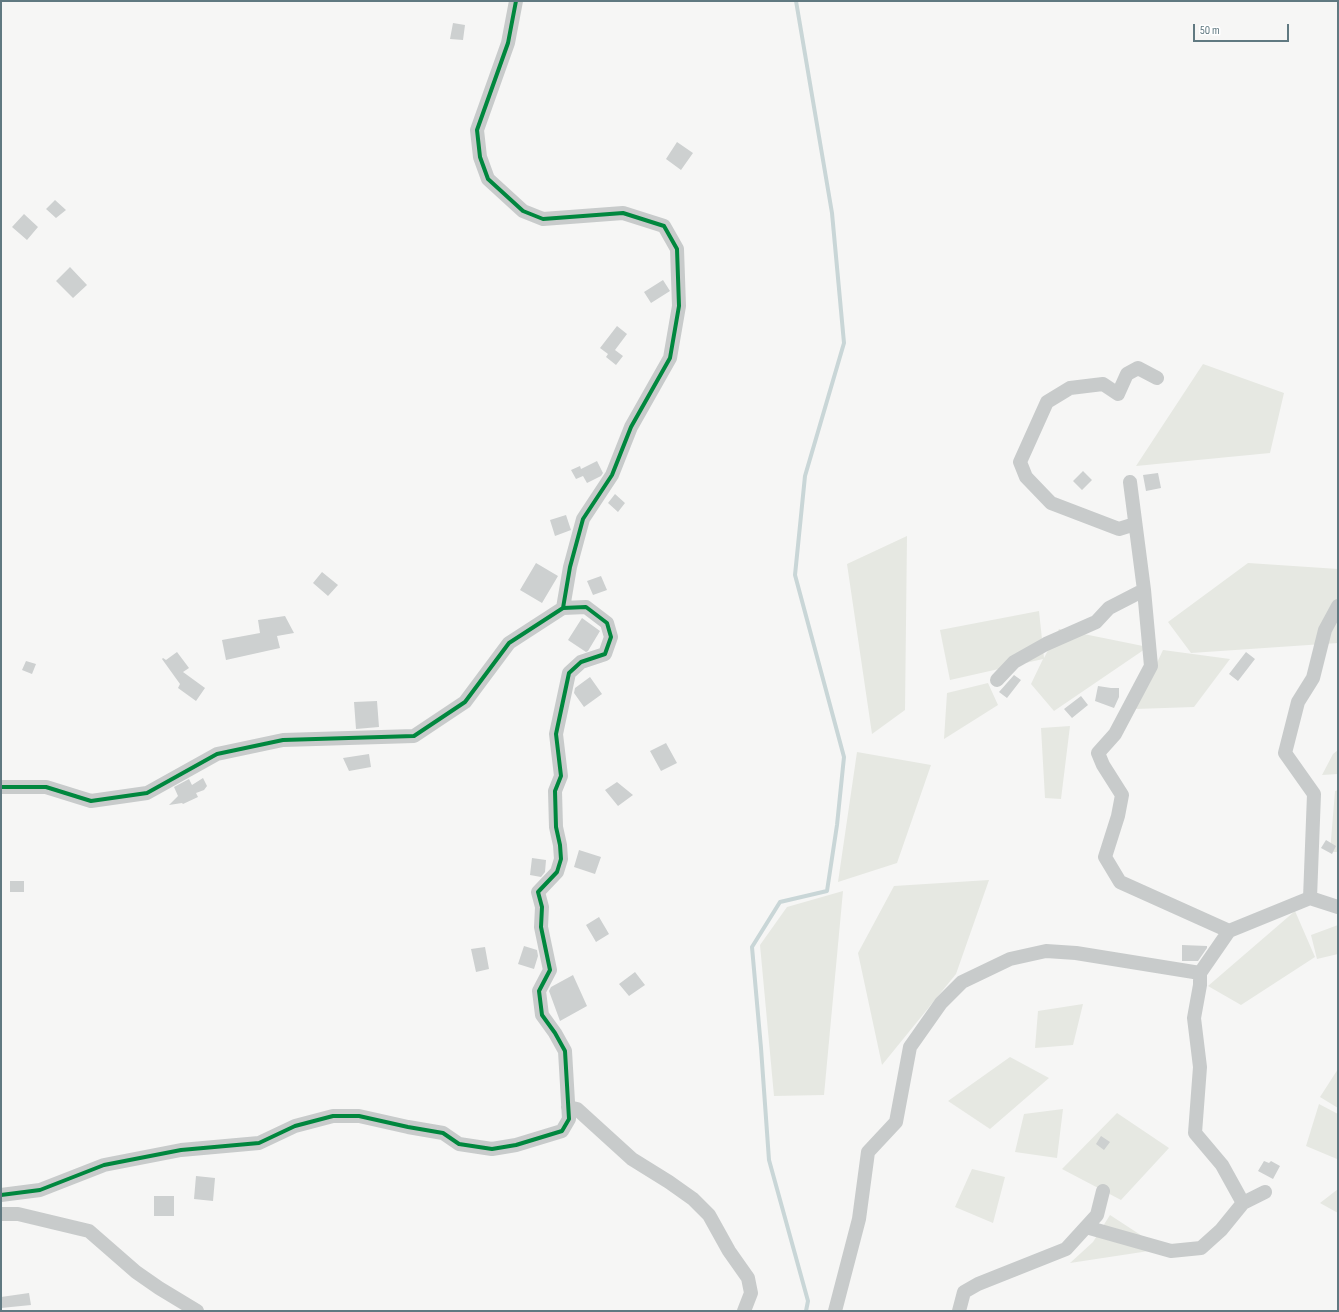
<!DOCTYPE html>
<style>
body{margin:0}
#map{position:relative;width:1339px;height:1312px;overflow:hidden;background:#f6f6f5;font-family:"Sofia Sans Condensed",sans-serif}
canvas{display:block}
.frame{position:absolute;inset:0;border:2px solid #607981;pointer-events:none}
.scale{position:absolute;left:1193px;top:24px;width:96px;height:18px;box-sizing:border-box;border:2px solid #607981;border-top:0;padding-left:5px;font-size:12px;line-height:14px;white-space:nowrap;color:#607981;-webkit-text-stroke:3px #fff;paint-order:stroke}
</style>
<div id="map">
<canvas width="1339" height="1312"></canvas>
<div class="frame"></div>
<div class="scale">50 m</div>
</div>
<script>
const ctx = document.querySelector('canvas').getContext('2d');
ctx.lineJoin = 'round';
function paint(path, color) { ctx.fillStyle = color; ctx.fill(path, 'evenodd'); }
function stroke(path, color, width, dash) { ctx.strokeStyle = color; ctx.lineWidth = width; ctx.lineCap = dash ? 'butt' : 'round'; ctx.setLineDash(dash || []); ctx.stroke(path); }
const green = new Path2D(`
 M1203,364L1284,393L1270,453L1136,466Z
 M907,536L905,710L872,734L847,564Z
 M1248,563L1338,569V643L1191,653L1168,622Z
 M1039,611L1044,658L1059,629L1148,647L1054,711L1031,684L1043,659L950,680L940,630Z
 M1163,650L1230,659L1194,707L1135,709Z
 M988,683L998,705L944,739L947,693Z
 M1070,726L1061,799L1045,798L1041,728Z
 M1338,750V774L1322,775L1333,754Z
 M857,752L931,765L897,863L838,882Z
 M1338,790V852H1330L1335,791Z
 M989,880L956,974L882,1065L858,953L894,886Z
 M843,891L824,1095L774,1096L760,945L787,907Z
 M1295,911L1315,957L1241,1005L1208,986Z
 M1338,925V954L1317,959L1311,935Z
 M1083,1004L1073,1045L1035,1048L1038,1011Z
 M1010,1057L1049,1078L990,1129L948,1101Z
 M1338,1069V1108L1320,1097Z
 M1319,1104L1338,1114V1155L1337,1159L1306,1146Z
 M1063,1109L1057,1158L1015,1152L1024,1114Z
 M1117,1113L1169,1148L1121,1200L1062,1169Z
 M972,1169L1005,1177L993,1223L955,1207Z
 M1338,1189V1213L1320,1203Z
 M1110,1215L1162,1249L1070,1263L1093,1242Z`);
const stream = new Path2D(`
 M796,1L832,213L844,343L805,476L795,575L844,757L837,825L827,891L780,902L752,947L761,1048L769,1160L808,1301L806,1311`);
const building = new Path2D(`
 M453,23L465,25L463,40L450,39Z
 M677,142L693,153L681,170L666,159Z
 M55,200L66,210L56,218L46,209Z
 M24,214L38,227L27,240L12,227Z
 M70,267L87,285L73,298L56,281Z
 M663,280L670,291L651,303L644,292Z
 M617,326L627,334L615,350L623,356L616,365L606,357L608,354L600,348Z
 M597,461L603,473L601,476L587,483L583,476L576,479L571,470L580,466L581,469Z
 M1083,471L1092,480L1082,490L1073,481Z
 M1158,473L1161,488L1146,491L1143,475Z
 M615,494L625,503L618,512L608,503Z
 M566,515L571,530L555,536L550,520Z
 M536,563L558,576L542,603L520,590Z
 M322,572L338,585L328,596L313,583Z
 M601,576L607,590L593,595L587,581Z
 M285,616L294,633L277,636L280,648L226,660L222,640L260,633L258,620Z
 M582,618L600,631L588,651L586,652L568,640Z
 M177,652L189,668L183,672L205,688L196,701L178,688L180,684L162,659L163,658L166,660Z
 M1246,652L1255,659L1238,681L1229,674Z
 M26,661L36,664L32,674L22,670Z
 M1014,675L1021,680L1007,698L999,692Z
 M590,677L602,694L584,707L574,693L575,688Z
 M1098,686L1111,688H1119V697L1114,708L1095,701Z
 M1081,696L1088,705L1072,718L1064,709Z
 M377,701L379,727L356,729L354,702Z
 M666,743L677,763L661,771L650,751Z
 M369,754L371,767L349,771L343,758Z
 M203,778L207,786L204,790L196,793L198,797L183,804L182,803L169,805L178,796L174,787L189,779L192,785Z
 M617,782L633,795L618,806L605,790Z
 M1326,840L1336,846L1332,854L1321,848Z
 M579,850L601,857L595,874L574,867Z
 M532,858L546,860L545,872L541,877L530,875Z
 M10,881H24V892H10Z
 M599,917L609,934L596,942L586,925Z
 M1182,945L1207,946V948L1198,961H1182Z
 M524,946L537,950L538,956L534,969L518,964Z
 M485,947L489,969L476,972L471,949Z
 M635,972L645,985L629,996L619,984Z
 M573,975L587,1006L560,1021L549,991L551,987Z
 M1101,1136L1110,1142L1104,1150L1096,1144Z
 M1264,1161L1269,1163L1271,1161L1280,1166L1273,1179L1258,1171Z
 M196,1176L215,1178L213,1201L194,1199Z
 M154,1196H174V1216H154Z
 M29,1293L31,1305L1,1308V1297Z`);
const minor = new Path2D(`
 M1130,482L1144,590L1151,666L1115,734L1098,753L1103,765L1122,795L1118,816L1105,857L1120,882L1229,931
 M1135,524L1119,529L1051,503L1026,477L1020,462L1047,402L1070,388L1103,384L1118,394L1127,374L1138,368L1157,378
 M997,680L1014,662L1046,644L1096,622L1109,608L1144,590
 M1,787H46L91,801L147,793L217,754L283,740L414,736L465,702L509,643L563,608L570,567L583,519L612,475L631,427L670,358L679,306L677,249L664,226L623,213L543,219L523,211L488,179L480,157L477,130L508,43L516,1
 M1310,898L1338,907
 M1200,973L1229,931L1310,898L1314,794L1285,753L1298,702L1313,678L1325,630L1338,606
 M568,1107L577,1109L632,1159L669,1182L693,1199L709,1215L729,1251L748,1278L751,1293L744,1311
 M1,1195L40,1190L104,1165L181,1150L259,1143L295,1126L333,1116H359L408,1127L443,1133L459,1144L492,1149L516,1145L562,1131L569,1119L565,1051L555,1033L542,1015L539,991L550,970L541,927L542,907L538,892L557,872L561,859L560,845L556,827L555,791L561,776L556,734L569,673L581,662L605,654L611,637L607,623L586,607L563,608
 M1,1214H18L89,1231L136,1272L159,1288L197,1311
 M1086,1227L1171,1251L1201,1248L1221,1230L1243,1203L1265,1192
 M835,1311L859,1219L868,1152L896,1122L910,1047L941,1003L962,982L1010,959L1046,951L1076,953L1200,973V985L1194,1018L1200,1067L1195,1133L1222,1165L1243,1203
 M959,1311L964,1292L978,1284L1066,1249L1097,1215L1103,1191`);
const cycleway = new Path2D(`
 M1,787H46L91,801L147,793L217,754L283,740L414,736L465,702L509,643L563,608L570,567L583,519L612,475L631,427L670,358L679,306L677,249L664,226L623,213L543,219L523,211L488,179L480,157L477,130L508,43L516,1
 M1,1195L40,1190L104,1165L181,1150L259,1143L295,1126L333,1116H359L408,1127L443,1133L459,1144L492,1149L516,1145L562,1131L569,1119L565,1051L555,1033L542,1015L539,991L550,970L541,927L542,907L538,892L557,872L561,859L560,845L556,827L555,791L561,776L556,734L569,673L581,662L605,654L611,637L607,623L586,607L563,608`);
paint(green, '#e6e8e2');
stroke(stream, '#c9d6d7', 4);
paint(building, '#cdd0d0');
stroke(minor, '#c8cbcb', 14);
stroke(cycleway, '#00873e', 4);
</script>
